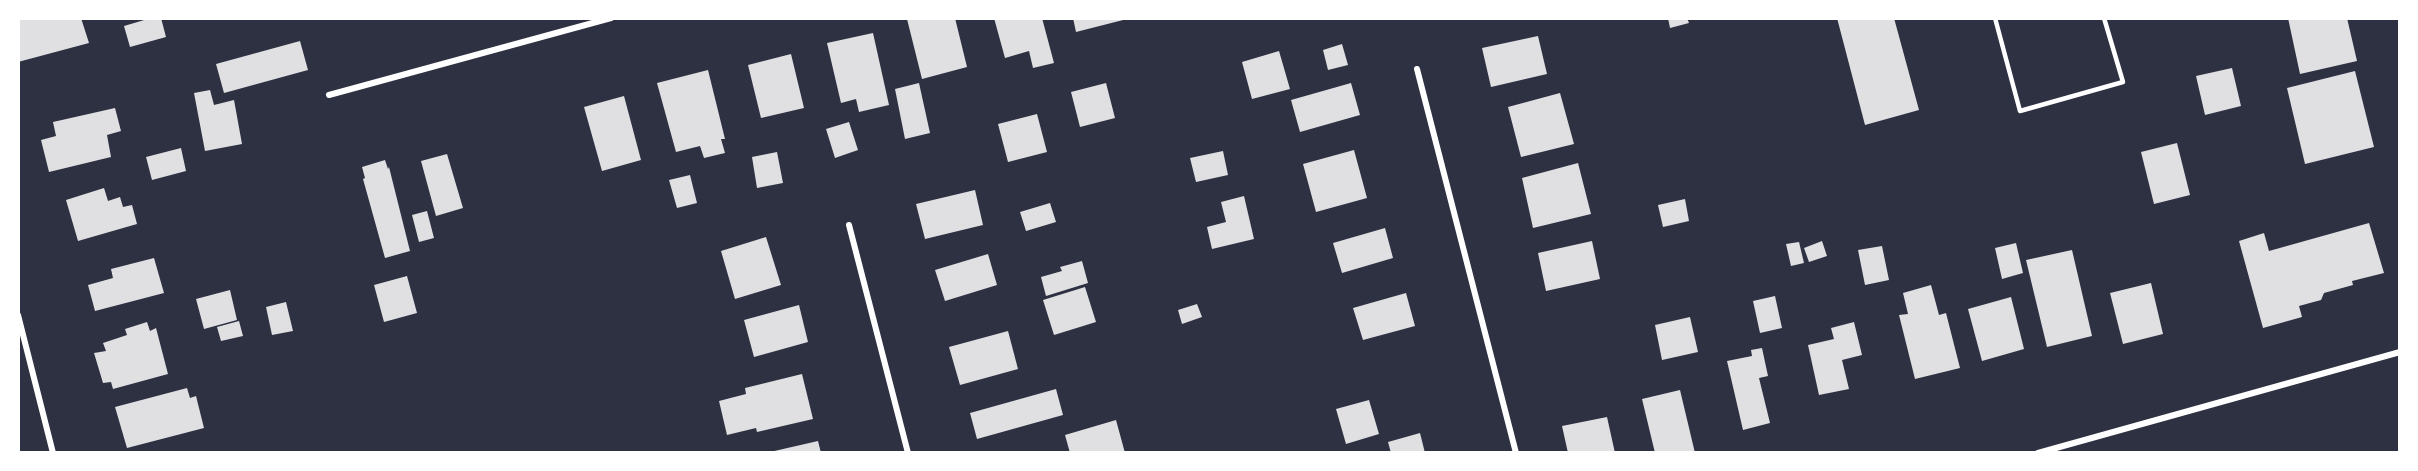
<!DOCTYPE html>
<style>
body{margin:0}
#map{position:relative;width:2418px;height:471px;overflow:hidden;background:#2d3142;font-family:"DM Sans",sans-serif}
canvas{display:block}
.frame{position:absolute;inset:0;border:20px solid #fff;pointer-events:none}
</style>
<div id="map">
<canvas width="2418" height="471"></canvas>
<div class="frame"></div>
</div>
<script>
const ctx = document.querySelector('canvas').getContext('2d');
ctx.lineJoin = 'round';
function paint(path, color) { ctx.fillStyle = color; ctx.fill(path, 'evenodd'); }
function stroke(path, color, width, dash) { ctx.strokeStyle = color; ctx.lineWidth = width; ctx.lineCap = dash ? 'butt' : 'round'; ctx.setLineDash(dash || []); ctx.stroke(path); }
const building = new Path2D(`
 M18,18H81L89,43L18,62Z
 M151,18H161L166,37L130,47L124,26Z
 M913,18H955L967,67L922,79L907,19Z
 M994,18H1042L1054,63L1033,68L1029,51L1005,58Z
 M1073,18H1127V19L1076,32Z
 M1668,18H1687L1689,23L1670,28Z
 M1837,18H1894L1919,110L1865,125Z
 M2288,18H2347L2357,61L2300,74Z
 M873,33L889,105L859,112L856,99L841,103L827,43Z
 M1538,36L1547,74L1491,87L1482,48Z
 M300,41L308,70L224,93L216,64Z
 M1342,44L1348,65L1328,70L1323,50Z
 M1279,51L1290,89L1252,99L1242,62Z
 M791,54L804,108L761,118L748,65Z
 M2232,68L2241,106L2205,115L2196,76Z
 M708,70L725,139H721L725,153L704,158L700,146L676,152L657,83Z
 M2355,71L2374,147L2305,164L2287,88Z
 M919,83L930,133L905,139L895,89Z
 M1106,83L1115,118L1080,127L1071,92Z
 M1351,83L1360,115L1300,132L1291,100Z
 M210,90L214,105L234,100L242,144L205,151L194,93Z
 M1560,93L1574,144L1521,157L1508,107Z
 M624,96L641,160L602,171L584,107Z
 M115,108L121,131L107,135L111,157L49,172L41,140L56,136L53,122Z
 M1037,114L1047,152L1008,162L998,124Z
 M849,122L858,150L835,158L826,129Z
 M2177,143L2190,195L2154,204L2141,152Z
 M181,148L186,171L152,180L146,157Z
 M1354,150L1367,198L1316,212L1303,164Z
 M1223,151L1228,175L1196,182L1190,158Z
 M777,152L783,183L757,188L752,157Z
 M447,154L463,208L436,216L421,161Z
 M385,160L388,169L389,167L410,251L385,258L363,179L365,178L362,167Z
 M1578,163L1591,214L1533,228L1522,178Z
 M690,175L697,203L677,208L669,180Z
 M104,188L108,201L120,197L123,207L132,205L137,224L78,241L66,200Z
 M975,190L983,225L925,239L916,204Z
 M1244,196L1254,239L1212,249L1207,227L1226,222L1221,202Z
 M1685,199L1689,221L1663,227L1658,205Z
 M1050,203L1056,222L1026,231L1020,212Z
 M427,211L434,238L419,242L412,215Z
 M2369,223L2384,273L2352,281L2353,285L2324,293L2321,300L2299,306L2302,317L2263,328L2239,241L2264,233L2269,251Z
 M1385,228L1393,258L1342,273L1333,243Z
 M766,237L781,285L735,299L721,251Z
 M1592,241L1600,279L1546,291L1538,253Z
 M1822,241L1827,256L1809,262L1804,248Z
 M1799,242L1804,263L1791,266L1786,244Z
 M2016,243L2023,273L2002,279L1995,248Z
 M1882,246L1889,280L1865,285L1858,250Z
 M2072,250L2092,336L2047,347L2026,260Z
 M988,254L997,285L945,301L935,270Z
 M154,258L164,293L95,311L88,285L113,278L111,269Z
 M1082,261L1088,283L1046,296L1041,277L1062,271L1060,267Z
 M407,276L417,313L384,322L374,285Z
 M2151,283L2163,334L2123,344L2110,293Z
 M1931,285L1939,315L1946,313L1960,368L1915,379L1899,315L1908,314L1903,293Z
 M1085,287L1096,322L1054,335L1043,300Z
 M230,290L237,320L204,329L196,299Z
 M1406,293L1415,326L1363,340L1353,308Z
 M1775,296L1782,328L1760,333L1753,301Z
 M2011,297L2024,349L1982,361L1968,309Z
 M286,302L293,331L272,335L266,307Z
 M1197,304L1202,317L1182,324L1178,310Z
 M799,305L808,342L754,357L744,320Z
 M1690,317L1698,352L1662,360L1655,325Z
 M239,321L243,336L221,341L217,327Z
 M147,322L150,331L156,328L168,374L113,389L111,382L103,383L94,353L106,351L103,343L127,335L125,329Z
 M1854,322L1862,355L1842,360L1849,389L1819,395L1808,345L1834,339L1831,328Z
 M1008,331L1018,369L960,385L949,347Z
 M1762,348L1768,376L1759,378L1770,423L1743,430L1727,361L1752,356L1751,350Z
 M802,374L813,419L757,432L756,428L727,435L719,401L746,394L745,388Z
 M187,388L190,398L196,396L204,428L127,448L115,407Z
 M1056,389L1063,415L977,439L970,413Z
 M1680,390L1695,453H1655L1642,399Z
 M1369,400L1379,434L1346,444L1336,409Z
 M1607,417L1615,453H1568L1562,426Z
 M1116,420L1125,453H1070L1065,435Z
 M1420,433L1425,453H1391L1388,442Z
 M818,441L821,453H770V452Z`);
const service = new Path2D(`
 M1995,18L2020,111L2123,82L2104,18`);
const minor = new Path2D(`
 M1417,69L1516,453
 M329,95L611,18
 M849,225L908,453
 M18,315L53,453
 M2038,453L2400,352`);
paint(building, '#e0e0e3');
stroke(service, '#fff', 4.5);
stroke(minor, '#fff', 6);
</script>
